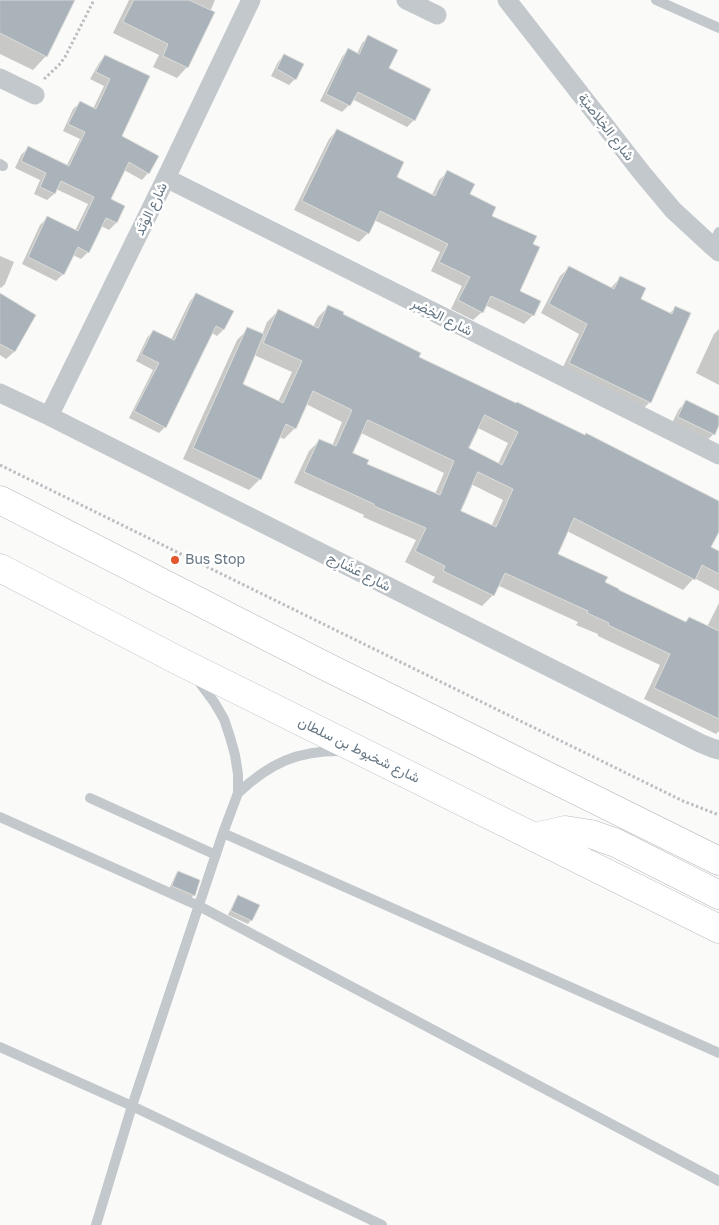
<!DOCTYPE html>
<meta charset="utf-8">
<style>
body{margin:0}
canvas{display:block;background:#fafaf8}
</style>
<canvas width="719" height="1225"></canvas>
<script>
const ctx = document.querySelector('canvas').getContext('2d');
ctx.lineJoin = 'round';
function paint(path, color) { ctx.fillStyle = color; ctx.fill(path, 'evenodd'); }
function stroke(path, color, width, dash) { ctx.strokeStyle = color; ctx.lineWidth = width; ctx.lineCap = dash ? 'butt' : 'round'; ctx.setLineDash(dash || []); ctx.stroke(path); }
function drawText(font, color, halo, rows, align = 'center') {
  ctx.font = font + ' "Golos Text",Vazirmatn,sans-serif'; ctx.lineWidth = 5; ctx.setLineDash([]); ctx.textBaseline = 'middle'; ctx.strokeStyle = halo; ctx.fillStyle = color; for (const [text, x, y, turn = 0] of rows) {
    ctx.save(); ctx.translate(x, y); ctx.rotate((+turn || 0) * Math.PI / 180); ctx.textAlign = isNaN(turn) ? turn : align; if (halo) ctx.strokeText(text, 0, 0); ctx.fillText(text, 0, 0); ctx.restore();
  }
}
const shadow = new Path2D(`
 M0,0H73L46,56L33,70L0,54Z
 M129,0H215L187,67L177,78L153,67L159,55L113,33Z
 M369,37L414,120L407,127L352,99L349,105L342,112L320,101L342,57L348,50L357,54L362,43Z
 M284,55L295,79L289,85L271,76L278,62Z
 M105,56L148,76L121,137L148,173L142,180L124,170L109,199L124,206L116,223L109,230L101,226L88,252L81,259L73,255L63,274L56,281L22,264L40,225L47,218L75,231L88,204L56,189L54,194L47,200L34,194L40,180L15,168L21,155L28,148L66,167L80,139L63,131L73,109L80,103L93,109L104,86L90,79L99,63Z
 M337,130L395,178L432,195L439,180L448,172L490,216L532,245L518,292L533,315L524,324L485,305L482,312L473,320L451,309L462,286L431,271L440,252L374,220L368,233L359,242L294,210L329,139Z
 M0,256L14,262L5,284L1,288L0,287Z
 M570,267L610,289L620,278L639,300L669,314L676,307L650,402L641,411L560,373L579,334L541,313L560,276Z
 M196,294L223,330L217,336L212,333L165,427L159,433L129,418L153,370L136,361L147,338L153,331L171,340L190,301Z
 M0,295L35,315L14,352L6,359L0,355Z
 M329,306L341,315L417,357L719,502V529L710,548L719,553V591L694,578L683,590L567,531L556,555L617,591L684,623L689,618L707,627L719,603V731L716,734L644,699L660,665L598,636V634L576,625L578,622L497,585L493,595L482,606L432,582L435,577L405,562L416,540L363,517L364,515L294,483L309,451L320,440L332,446L342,422L306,404L295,428L284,439L279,437L260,479L249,490L183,459L237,340L248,329L262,335L267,322L278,311L313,327L318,317ZM254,355L292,372L278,402L242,385ZM478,428L508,443L498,464L468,449ZM361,433L444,473L435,494L365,464L352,454ZM471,484L503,500L491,527L459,511Z
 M719,329V385L696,373L714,334Z
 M686,402L719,417V423L714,434L706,441L671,425L679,409Z
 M178,872L194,895L190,899L169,889L175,876Z
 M238,897L251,920L248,924L228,915L235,900Z`);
const building = new Path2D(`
 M0,0H75L47,57L0,33Z
 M134,0H189L215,12L188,68L163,56L168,44L123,22Z
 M368,35L398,50L389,68L431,89L415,121L358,92L350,106L326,94L348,48L359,54Z
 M284,54L304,64L296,80L277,69Z
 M105,55L150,76L122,136L159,156L149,174L129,162L111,199L125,206L117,223L106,218L89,253L78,247L64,275L28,257L47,216L78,231L94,197L61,181L55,194L40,187L46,173L21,161L28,146L69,166L85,132L68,124L80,101L96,109L110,79L96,72Z
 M337,129L404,162L397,177L435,196L447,170L475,184L470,194L496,207L492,216L537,236L533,244L540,247L520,291L541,301L534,316L491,296L483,313L458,300L470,277L439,262L448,244L380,211L369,234L302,201Z
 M569,266L614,289L620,276L646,288L641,299L672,314L675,306L691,313L651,403L569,363L587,324L549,304Z
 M0,293L36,315L15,352L0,344Z
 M196,293L234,311L224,330L216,326L166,428L134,411L159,363L141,354L153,330L174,340Z
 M328,305L344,312L343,314L421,353L419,357L516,403L517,402L585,435L586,433L719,501V532L711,547L719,551V574L702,565L695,580L574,518L558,554L608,577L605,582L619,589V590L686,622L689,617L719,631V719L654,688L670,654L608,625L609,623L587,613L588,611L505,573L494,596L443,571L445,566L415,551L426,528L374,506V504L304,472L319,439L336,446L352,410L313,391L296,429L286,424L261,480L193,448L247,327L264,334L243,384L283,403L302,361L263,343L278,309L318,328ZM485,415L518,432L502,465L469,448ZM368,420L454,461L440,495L367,464L369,460L353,453ZM478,472L513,489L496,527L461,511Z
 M686,400L719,416V425L715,435L678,417Z
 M178,871L200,880L195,896L172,886Z
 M238,895L260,905L252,921L231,911Z`);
const path = new Path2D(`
 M44,79L59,65L65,57L94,0
 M0,465L683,801L719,815`);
const service = new Path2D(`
 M656,0L719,28
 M0,164L3,166
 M712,246L719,232
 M238,793C270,763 298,750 343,751
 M90,798L216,855
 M0,817L199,906L719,1181
 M223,833L719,1053
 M0,1047L132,1106L382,1225
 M96,1225L132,1106L223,833L238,793V774L235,755L230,737L224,719L214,702L197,679`);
const minor = new Path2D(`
 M406,0L437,15
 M507,0L642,173L673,210L712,246L719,252
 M0,78L35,95
 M166,178L719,455
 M0,393L49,416L700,743L712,748L719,750
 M49,416L166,178L251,0`);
const primary = new Path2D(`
 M0,500L323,665L719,861
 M0,568L177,660L719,929
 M535,837L565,830L591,834L616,843L719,895`);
const markers = [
 [175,560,5,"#e4572e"]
];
const streetNames = [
 ["شارع الخِلاصيّة",606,127,52],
 ["شارع الوُتَد",151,209,-64],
 ["شارع الخِضِر",442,317,27],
 ["شارع عَشَارِج",359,572,27],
 ["شارع شخبوط بن سلطان",359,750,26]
];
const poiNames = [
 ["Bus Stop",185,560]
];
paint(shadow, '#0003');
paint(building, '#aab3b9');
stroke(building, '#dcdcda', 1);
stroke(primary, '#b5babe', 29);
stroke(path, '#bbbfc2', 3, [2.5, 2.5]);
stroke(service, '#c3c8cc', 10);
stroke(minor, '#c3c8cc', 19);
stroke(primary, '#fff', 28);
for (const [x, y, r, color] of markers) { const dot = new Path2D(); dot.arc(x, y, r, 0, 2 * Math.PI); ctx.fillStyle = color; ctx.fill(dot); stroke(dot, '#fff', 2); }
drawText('14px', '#657683', '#fff', streetNames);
drawText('14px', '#657683', '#fff', poiNames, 'left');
</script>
